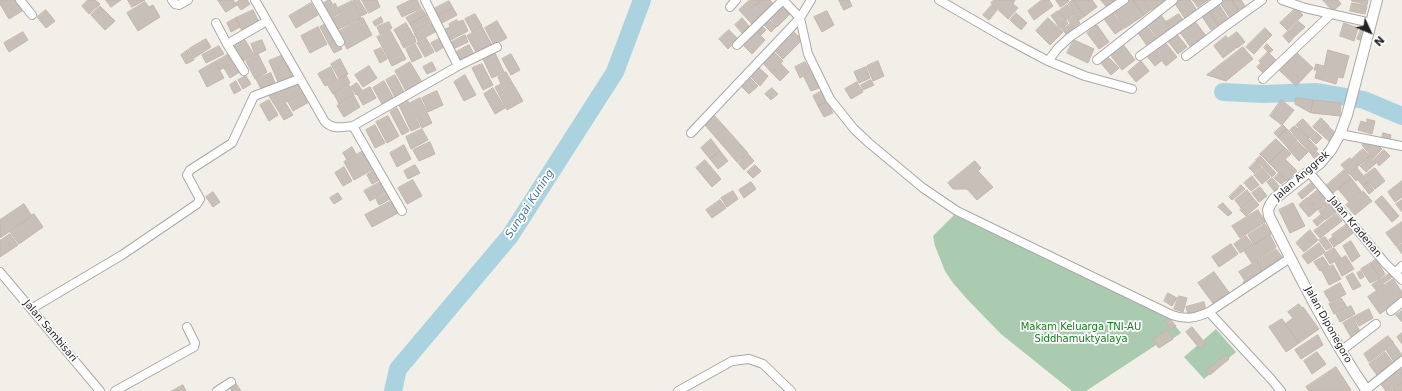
<!DOCTYPE html>
<style>
body{margin:0}
#map{position:relative;width:1402px;height:391px;overflow:hidden;background:#f2efe9;font-family:"DejaVu Sans",sans-serif}
canvas{display:block}
.north{position:absolute;left:1350px;top:12px;width:40px;height:40px;-webkit-text-stroke:3px #fff;paint-order:stroke;rotate:134deg;font-size:11px;font-weight:700;line-height:16px;text-align:center;color:#222}
.north::after{content:'';display:block;margin:auto;width:14px;height:18px;background:#222;clip-path:polygon(50% 0,100% 100%,50% 72%,0 100%)}
</style>
<div id="map">
<canvas width="1402" height="391"></canvas>
<div class="north">N</div>
</div>
<script>
const ctx = document.querySelector('canvas').getContext('2d');
ctx.lineJoin = 'round';
function paint(path, color) { ctx.fillStyle = color; ctx.fill(path, 'evenodd'); }
function stroke(path, color, width, dash) { ctx.strokeStyle = color; ctx.lineWidth = width; ctx.lineCap = dash ? 'butt' : 'round'; ctx.setLineDash(dash || []); ctx.stroke(path); }
function drawText(font, color, halo, rows, align = 'center') {
  ctx.font = font + ' "DejaVu Sans",sans-serif'; ctx.lineWidth = 3.5; ctx.setLineDash([]); ctx.textBaseline = 'middle'; ctx.strokeStyle = halo; ctx.fillStyle = color; for (const [text, x, y, turn = 0] of rows) {
    ctx.save(); ctx.translate(x, y); ctx.rotate((+turn || 0) * Math.PI / 180); ctx.textAlign = isNaN(turn) ? turn : align; if (halo) ctx.strokeText(text, 0, 0); ctx.fillText(text, 0, 0); ctx.restore();
  }
}
const cemetery = new Path2D(`
 M954,215L1169,318L1181,333L1159,348L1156,345L1086,391H1072L1001,334L967,299L953,283L945,271L935,246L933,236Z
 M1216,329L1236,352L1204,379L1184,357Z`);
const river = new Path2D(`
 M1223,92L1263,94L1317,92L1364,100L1402,116
 M393,391L398,369L510,236L615,72L642,0`);
const building = new Path2D(`
 M0,0H15L22,11L9,19L0,4Z
 M88,0H95L100,4L89,14L82,6Z
 M106,0H121L111,7Z
 M128,0H145L132,7Z
 M218,0H233L237,5L226,12Z
 M240,0H247L250,4L241,10L236,3Z
 M329,0H330L333,5L335,3L340,13L328,20L320,5Z
 M359,0L367,13L361,16L353,1Z
 M362,0H377L380,7L369,13Z
 M411,0H417L421,8L402,17L397,7Z
 M750,0H762L755,6Z
 M762,0H770L774,5L763,15L755,6Z
 M839,0H849L852,6L844,10Z
 M994,0H1015L1013,4L1018,8L1008,19L991,3Z
 M1042,0H1049L1053,6L1034,20L1028,11Z
 M1056,0H1068L1069,1L1061,7Z
 M1073,0L1085,16L1079,20L1068,4Z
 M1073,0H1092L1097,7L1085,16Z
 M1101,0H1116L1107,7Z
 M1130,0H1133L1144,15L1125,28L1114,12Z
 M1133,0H1143L1150,10L1144,15Z
 M1144,0H1165L1151,10Z
 M1177,0H1190L1198,12L1186,20L1174,2Z
 M1193,0H1208L1198,7Z
 M1220,0H1232L1239,12L1230,18L1219,1Z
 M1232,0H1241L1245,6L1238,10Z
 M1323,0H1338L1341,4L1333,11Z
 M1352,0H1368L1367,5L1352,1Z
 M352,1L361,18L337,30L332,19L341,14L338,8Z
 M449,1L453,8L435,17L432,10Z
 M749,1L762,15L752,24L739,10Z
 M145,2L149,7L153,5L160,17L138,31L127,13Z
 M311,3L318,15L296,28L289,16Z
 M1218,3L1229,20L1219,27L1208,9Z
 M1352,3L1367,6L1365,14L1350,11Z
 M992,5L997,10L989,20L983,15Z
 M1067,5L1074,14L1066,20L1059,11Z
 M100,6L115,21L105,30L91,15Z
 M782,6L790,14L777,27L770,19Z
 M453,8L457,15L442,23L438,16Z
 M1296,8L1303,15L1287,30L1280,23Z
 M422,9L426,15L410,24L406,18Z
 M46,10L55,21L46,28L37,17Z
 M253,10L259,22L242,31L236,18Z
 M1208,10L1218,25L1211,30L1201,15Z
 M827,11L834,25L822,32L814,17Z
 M1058,11L1063,17L1056,22L1051,16Z
 M1016,13L1027,23L1021,30L1010,20Z
 M1113,13L1124,28L1115,34L1104,19Z
 M475,14L482,26L472,32L465,19Z
 M1160,14L1173,31L1159,41L1147,23Z
 M1179,14L1185,23L1173,31L1166,22Z
 M426,15L430,23L414,32L410,24Z
 M1075,15L1080,23L1074,28L1068,20Z
 M381,17L383,22L375,26L373,22Z
 M236,18L240,27L231,32L227,23Z
 M363,18L372,35L347,49L338,32Z
 M742,18L749,26L742,33L735,25Z
 M1048,18L1063,32L1050,45L1036,31Z
 M1064,18L1068,23L1065,26L1061,20Z
 M457,20L458,22L463,20L468,31L449,41L443,30L450,27L449,24Z
 M769,20L776,27L771,32L764,25Z
 M1060,20L1064,25L1060,28L1056,23Z
 M1194,20L1207,37L1192,49L1179,31Z
 M497,21L507,38L494,45L485,28Z
 M1298,21L1305,27L1294,37L1288,31Z
 M389,22L392,28L380,34L377,27Z
 M327,23L336,39L329,44L320,27Z
 M406,23L413,35L401,42L394,30Z
 M433,23L437,31L418,41L414,33Z
 M1145,23L1157,40L1148,47L1136,30Z
 M1344,23L1358,28L1354,41L1340,36Z
 M1070,24L1074,29L1070,32L1066,27Z
 M761,25L766,30L761,35L756,30Z
 M1097,25L1109,42L1099,49L1087,33Z
 M1064,26L1069,32L1066,34L1061,28Z
 M318,27L327,44L310,53L301,36Z
 M482,27L492,45L477,54L467,36Z
 M1265,28L1272,35L1264,43L1257,36Z
 M1361,29L1366,31L1363,41L1357,39Z
 M390,30L406,59L392,66L377,37Z
 M729,30L738,39L728,49L719,39Z
 M756,31L765,40L752,54L742,44Z
 M1288,31L1294,37L1289,43L1283,36Z
 M23,32L28,40L9,52L4,43Z
 M794,32L802,40L783,59L775,51Z
 M1237,32L1245,42L1237,48L1229,38Z
 M1176,33L1187,47L1178,54L1167,40Z
 M465,35L468,42L453,49L450,43Z
 M414,36L416,42L404,48L401,43Z
 M1226,36L1236,48L1223,58L1214,46Z
 M1257,36L1264,43L1254,54L1246,47Z
 M426,38L434,52L425,57L417,43Z
 M206,39L211,47L194,58L189,49Z
 M336,39L342,49L334,53L329,44Z
 M439,39L444,47L436,52L431,43Z
 M245,40L254,55L241,62L232,48Z
 M262,40L266,50L255,55L251,44Z
 M1074,40L1094,49L1088,63L1067,53Z
 M1164,41L1177,57L1166,66L1153,50Z
 M1122,43L1135,60L1122,70L1109,53Z
 M415,44L422,57L412,62L406,49Z
 M1267,44L1273,50L1269,53L1264,48Z
 M469,45L474,54L461,61L456,52Z
 M219,46L224,54L206,63L202,55Z
 M1243,47L1253,59L1226,81L1207,75Z
 M381,48L387,59L380,63L374,51Z
 M188,50L194,60L186,64L181,55Z
 M1152,50L1161,61L1155,66L1146,55Z
 M1328,50L1349,56L1343,78L1338,77L1336,84L1315,78L1317,70H1314L1316,64L1324,66Z
 M774,52L783,61L772,73L763,63Z
 M1268,52L1277,61L1268,70L1259,61Z
 M1296,52L1313,68L1296,86L1279,70Z
 M231,53L236,61L220,70L215,62Z
 M495,53L504,72L492,78L483,59Z
 M258,54L267,72L255,79L246,61Z
 M511,54L520,70L511,75L502,59Z
 M283,55L292,76L278,82L269,61Z
 M1106,55L1119,68L1111,75L1099,61Z
 M340,59L348,74L339,79L331,64Z
 M878,61L884,76L873,81L867,66Z
 M1141,61L1149,71L1136,82L1128,72Z
 M215,62L224,78L207,87L199,71Z
 M236,62L241,71L230,78L224,68Z
 M410,62L423,84L407,93L395,71Z
 M432,62L436,70L427,74L423,67Z
 M805,62L811,72L800,78L795,67Z
 M1261,63L1268,70L1264,74L1257,67Z
 M482,64L493,85L483,90L472,68Z
 M781,64L789,72L780,81L772,73Z
 M369,66L377,78L363,87L355,75Z
 M331,67L337,80L325,86L318,74Z
 M866,67L870,78L859,83L854,72Z
 M759,68L768,76L760,86L751,77Z
 M506,72L523,101L507,110L495,87L501,84L498,77Z
 M271,73L275,83L261,89L256,79Z
 M812,73L819,88L811,91L804,77Z
 M346,75L350,83L333,94L328,86Z
 M395,75L405,94L396,99L386,80Z
 M465,75L476,95L464,101L454,82Z
 M246,76L251,84L243,89L238,80Z
 M750,78L758,86L749,94L741,86Z
 M871,80L874,85L863,90L861,85Z
 M236,81L241,90L234,94L230,85Z
 M384,81L393,97L382,104L373,88Z
 M298,82L304,92L286,102L280,92Z
 M857,82L863,92L851,99L845,89Z
 M357,83L362,90L356,95L351,87Z
 M349,85L354,95L339,104L334,94Z
 M370,87L376,98L363,105L357,94Z
 M493,88L505,108L495,114L484,94Z
 M772,88L778,94L771,100L765,94Z
 M278,91L293,115L284,120L269,96Z
 M437,91L443,105L428,112L422,98Z
 M822,91L827,102L818,106L813,96Z
 M304,93L309,102L293,111L288,102Z
 M354,96L360,107L344,117L337,106Z
 M420,98L432,123L422,128L410,103Z
 M1296,98L1313,100L1311,113L1295,104Z
 M269,100L278,115L269,121L260,105Z
 M1281,100L1294,110L1282,125L1270,116Z
 M1313,100L1341,103L1340,116L1312,113Z
 M408,101L420,127L411,131L399,105Z
 M827,102L833,113L824,117L818,106Z
 M397,108L409,131L402,135L390,112Z
 M714,115L748,153L737,162L704,124Z
 M388,116L399,136L387,143L376,122Z
 M1321,118L1329,126L1321,134L1313,127Z
 M1303,119L1315,132L1309,138L1296,125Z
 M1367,119L1375,121L1372,134L1358,130L1361,121L1367,123Z
 M375,125L385,143L375,148L366,130Z
 M1283,125L1287,129L1278,137L1274,133Z
 M1295,126L1298,129L1293,133L1290,130Z
 M1329,127L1338,135L1331,143L1322,135Z
 M1299,128L1318,149L1312,155L1293,134Z
 M422,129L428,140L411,149L406,137Z
 M1287,129L1297,140L1288,148L1278,137Z
 M1316,132L1322,138L1316,144L1310,138Z
 M1383,133L1391,135L1390,140L1382,138Z
 M711,139L720,151L710,159L701,148Z
 M1276,139L1285,148L1269,163L1260,154Z
 M1297,141L1308,152L1299,161L1288,149Z
 M1367,141L1371,145L1366,150L1362,145Z
 M430,142L435,154L419,161L413,150Z
 M1375,142L1382,149L1373,158L1366,150Z
 M404,145L411,159L397,167L390,153Z
 M352,147L356,154L347,160L343,153Z
 M1285,148L1291,154L1285,159L1297,171L1287,181L1269,163Z
 M1363,149L1370,156L1358,166L1352,159Z
 M365,150L375,168L354,180L344,162Z
 M1384,150L1390,156L1379,166L1374,159Z
 M720,151L728,161L718,169L710,159Z
 M1317,152L1320,155L1316,160L1312,156Z
 M748,154L754,161L744,170L738,163Z
 M1260,156L1276,173L1272,177L1256,160Z
 M1370,156L1376,163L1366,172L1360,166Z
 M1350,158L1358,167L1349,174L1341,165Z
 M705,160L721,179L712,187L696,168Z
 M975,161L981,168L978,171L993,187L977,200L967,189H953L948,183Z
 M1256,161L1261,167L1254,173L1249,168Z
 M415,165L420,173L408,179L404,171Z
 M755,165L761,171L753,178L747,172Z
 M344,167L352,181L343,186L335,173Z
 M1262,168L1270,177L1262,184L1254,175Z
 M1357,168L1363,175L1356,181L1350,174Z
 M1375,168L1385,181L1375,189L1364,176Z
 M376,169L381,179L372,184L367,175Z
 M1344,170L1351,178L1333,193L1327,185Z
 M1279,173L1286,180L1281,184L1274,178Z
 M1252,176L1259,185L1251,191L1244,183Z
 M1363,176L1368,182L1363,186L1358,180Z
 M1272,178L1280,187L1274,191L1267,182Z
 M1351,178L1361,191L1349,202L1338,189Z
 M413,180L422,196L407,204L398,188Z
 M382,181L387,191L370,201L364,191Z
 M1402,181V197L1395,202L1388,192Z
 M751,182L756,189L744,198L739,190Z
 M1368,182L1374,190L1369,194L1363,186Z
 M1311,183L1315,188L1302,199L1298,194Z
 M1241,185L1245,189L1232,200L1229,197Z
 M1260,187L1267,196L1259,202L1252,193Z
 M1320,188L1330,201L1318,210L1308,198Z
 M1247,190L1253,198L1241,208L1235,200Z
 M733,191L738,199L727,207L721,198Z
 M1363,191L1372,201L1355,215L1346,205Z
 M213,192L220,202L213,207L206,197Z
 M338,193L342,199L334,204L330,198Z
 M387,193L390,199L379,205L376,199Z
 M1382,196L1399,216L1392,222L1375,202Z
 M1253,198L1259,205L1246,216L1240,210Z
 M1307,198L1317,210L1309,217L1299,205Z
 M720,200L726,208L712,218L706,210Z
 M1402,200V212L1396,204Z
 M391,201L398,213L372,227L365,215Z
 M1332,201L1339,210L1325,220L1319,211Z
 M1223,203L1232,213L1228,216L1218,207Z
 M1293,203L1305,226L1290,233L1279,210Z
 M24,204L32,216L0,238V220Z
 M1258,210L1265,222L1240,238L1232,226Z
 M34,214L43,227L19,244L10,232Z
 M1336,214L1342,221L1320,238L1314,231Z
 M1321,215L1324,220L1317,226L1313,221Z
 M1402,222V242L1396,246L1386,233Z
 M1265,224L1271,234L1254,245L1248,235Z
 M1347,224L1353,233L1339,244L1332,235Z
 M1310,230L1318,240L1304,252L1296,243Z
 M10,234L18,245L0,257V241Z
 M1270,235L1276,247L1252,263L1244,251Z
 M1246,236L1253,245L1240,253L1234,244Z
 M1325,237L1332,247L1326,250L1319,240Z
 M1333,237L1338,244L1334,247L1329,240Z
 M1351,241L1360,256L1352,262L1343,246Z
 M1319,243L1325,252L1308,264L1302,256Z
 M1231,244L1238,254L1219,267L1212,257Z
 M1402,244V254L1397,247Z
 M1334,248L1341,258L1330,264L1324,254Z
 M1276,249L1283,258L1263,274L1257,261Z
 M1346,256L1354,269L1342,276L1335,262Z
 M1323,257L1329,266L1320,271L1314,262Z
 M1376,259L1385,274L1380,278L1371,263Z
 M1257,261L1263,274L1245,286L1243,282L1245,281L1239,272Z
 M1371,263L1380,278L1370,283L1361,269Z
 M1333,265L1341,279L1329,285L1322,271Z
 M1361,271L1364,277L1360,279L1357,273Z
 M1214,272L1231,295L1215,306L1198,283Z
 M1353,273L1361,286L1353,290L1346,277Z
 M1389,274L1392,277L1384,283L1381,279Z
 M1380,279L1384,285L1376,290L1372,285Z
 M1393,279L1402,292V298L1380,314L1368,297Z
 M1340,283L1346,294L1330,302L1324,292Z
 M1168,293L1177,298L1172,306L1164,301Z
 M1179,296L1187,298L1183,312L1174,309Z
 M1341,298L1347,307L1334,314L1329,304Z
 M1204,302L1206,310L1188,314L1186,307Z
 M1299,304L1302,308L1303,307L1319,329L1299,343L1285,324L1293,318L1288,312Z
 M1351,306L1355,314L1340,322L1336,314Z
 M1369,309L1373,318L1359,326L1354,317Z
 M1402,311V322L1396,315Z
 M1353,317L1361,334L1352,339L1343,323Z
 M1169,318L1176,326L1171,330L1165,321Z
 M1282,319L1299,343L1286,352L1269,327Z
 M1192,327L1206,344L1200,349L1186,332Z
 M1167,330L1173,339L1159,348L1153,340Z
 M1402,333V344L1397,337Z
 M1318,335L1323,345L1301,359L1295,350Z
 M1388,336L1394,343L1369,362L1364,354Z
 M1394,344L1402,355V358L1395,363L1386,350Z
 M1317,352L1326,364L1312,374L1304,361Z
 M1385,352L1395,365L1379,378L1369,364Z
 M1226,355L1229,359L1210,375L1206,371Z
 M1336,367L1351,390L1349,391H1309L1306,387Z
 M1400,367L1402,370V383L1391,391H1386L1379,382Z
 M235,382L241,391H232L229,387Z
 M1402,384V391H1393Z
 M183,385L186,391H172Z`);
const minor = new Path2D(`
 M20,0L32,15
 M172,0L175,4L179,5L188,0
 M255,0L325,122C334,130 342,127 353,126L458,66L497,47
 M316,0L340,42
 M425,0L458,66
 M783,0L800,18L808,54L830,99L854,129L869,143L923,188L957,211L1172,315C1186,320 1196,318 1209,312L1290,258
 M939,0L1003,37L1048,61L1085,76L1132,89
 M1282,0L1305,8L1371,23
 M730,7L736,0
 M216,23L227,44
 M737,45L783,0
 M1140,56L1218,0
 M1186,56L1223,28L1262,0
 M1097,60L1173,0
 M1048,61L1058,48L1070,37L1124,0
 M244,71L227,44L267,21
 M1263,79L1330,15
 M353,126L402,211
 M691,133L800,18L811,0
 M1340,134L1402,146
 M1309,172L1385,263L1402,280
 M0,272L100,391
 M1395,273L1402,266
 M31,309L122,255L197,204L200,199L187,175L190,170L232,143L254,96L299,79
 M1391,311L1402,302
 M1209,312L1271,379L1281,391
 M1341,351L1376,324
 M1366,390L1402,361
 M115,391L194,347L195,343L187,327
 M217,391L231,382
 M678,391L732,361L749,359L763,364L791,391`);
const tertiary = new Path2D(`
 M1367,391C1329,336 1299,275 1269,216L1268,210L1270,205L1274,199L1320,163L1331,150L1340,134L1347,115L1377,0`);
const streetNames = [
 ["Jalan Anggrek",1302,176,-41],
 ["Jalan Kradenan",1355,227,50],
 ["Jalan Diponegoro",1328,325,61],
 ["Jalan Sambisari",50,331,50]
];
const parkNames = [
 ["Makam Keluarga TNI-AU",1081,327],
 ["Siddhamuktyalaya",1081,339]
];
const waterNames = [
 ["Sungai Kuning",530,204,-57]
];
paint(cemetery, '#aacbaf');
stroke(river, '#aad3df', 18);
paint(building, '#c7bfb8');
stroke(building, '#c4b6ab', 1);
stroke(minor, '#a9a9a9', 10);
stroke(tertiary, '#a9a9a9', 12);
stroke(minor, '#fff', 8);
stroke(tertiary, '#fff', 10);
drawText('10px', '#222', '#fff', streetNames);
drawText('10px', '#0c8416', '#fff', parkNames);
drawText('italic 11px', '#4a7aab', '#fff', waterNames);
</script>
